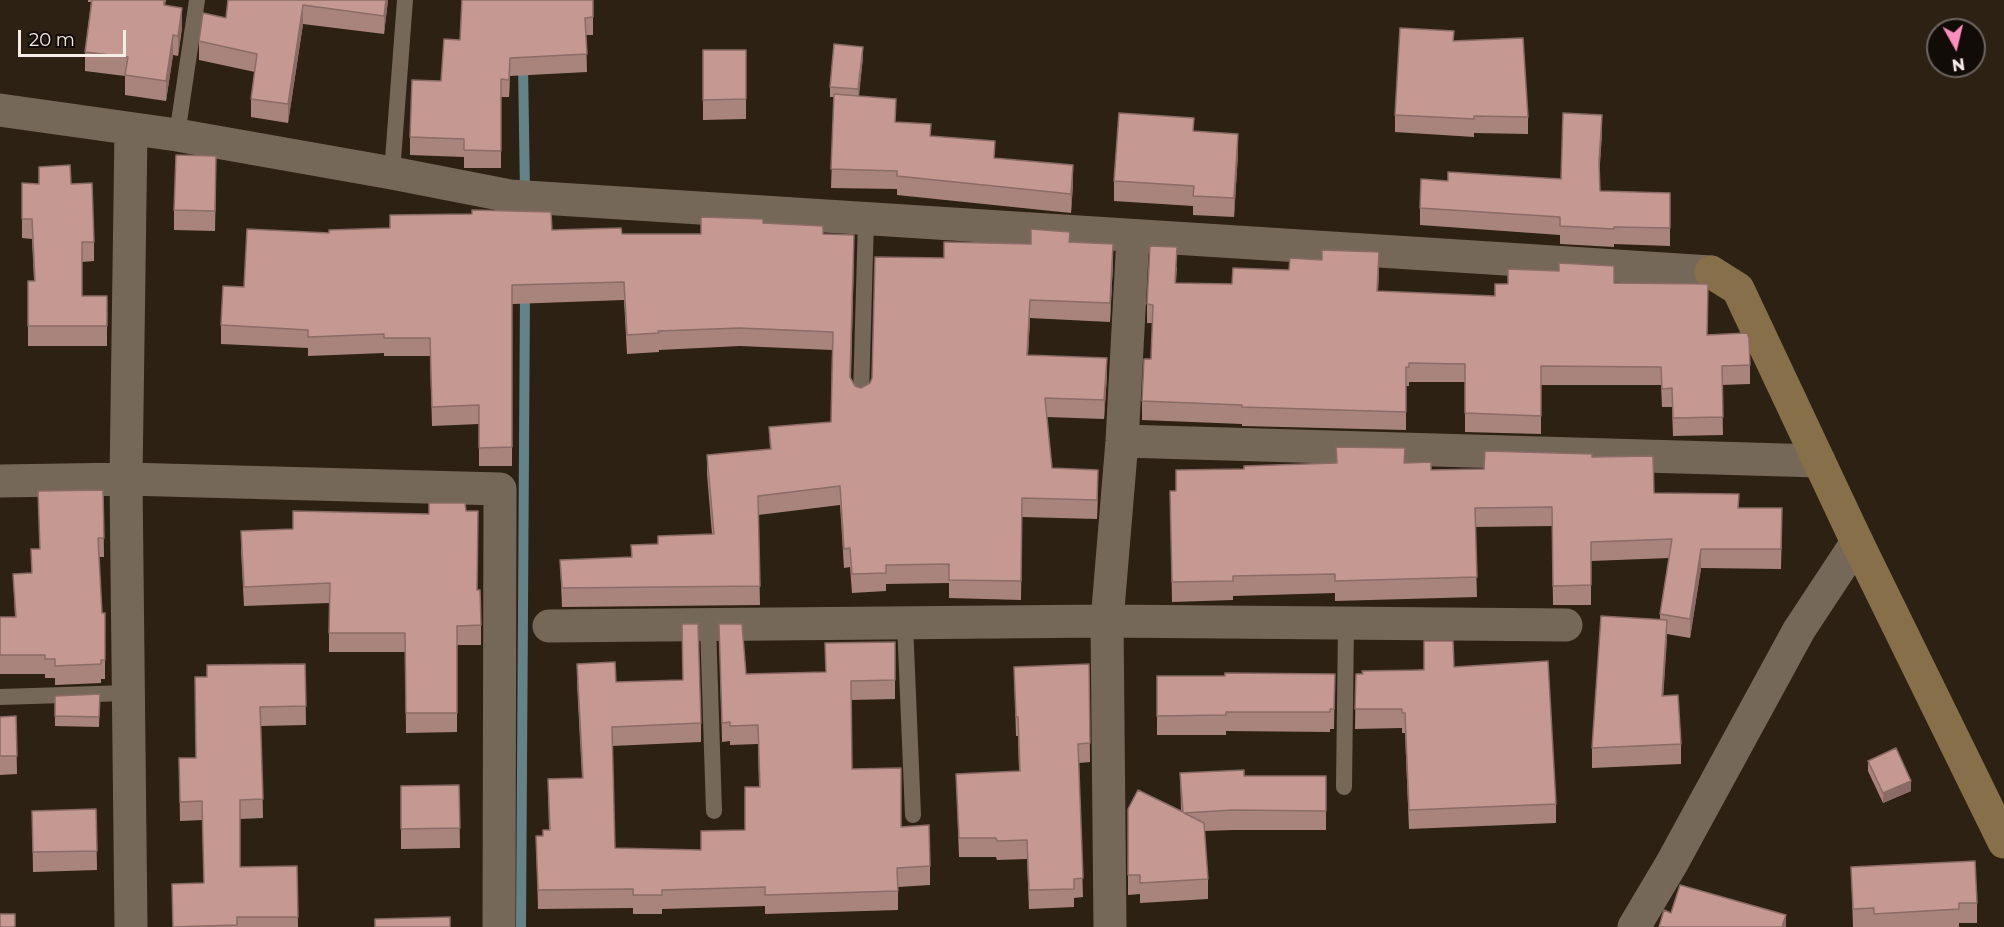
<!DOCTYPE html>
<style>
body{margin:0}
#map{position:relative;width:2004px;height:927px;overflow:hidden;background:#2d2114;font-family:Montserrat,sans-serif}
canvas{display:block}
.north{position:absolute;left:1926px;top:18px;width:60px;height:60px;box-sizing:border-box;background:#110c07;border:2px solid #6d6660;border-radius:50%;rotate:172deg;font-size:16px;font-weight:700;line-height:24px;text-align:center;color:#f6eee6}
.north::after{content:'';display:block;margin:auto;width:21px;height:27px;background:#fd8ebe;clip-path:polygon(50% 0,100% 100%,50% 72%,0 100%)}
.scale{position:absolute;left:18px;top:30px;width:108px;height:27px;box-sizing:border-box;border:3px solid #f6eee6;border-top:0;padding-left:8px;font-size:18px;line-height:21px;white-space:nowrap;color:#f6eee6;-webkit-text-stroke:4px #110c07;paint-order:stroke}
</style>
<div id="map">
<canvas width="2004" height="927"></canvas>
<div class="north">N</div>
<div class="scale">20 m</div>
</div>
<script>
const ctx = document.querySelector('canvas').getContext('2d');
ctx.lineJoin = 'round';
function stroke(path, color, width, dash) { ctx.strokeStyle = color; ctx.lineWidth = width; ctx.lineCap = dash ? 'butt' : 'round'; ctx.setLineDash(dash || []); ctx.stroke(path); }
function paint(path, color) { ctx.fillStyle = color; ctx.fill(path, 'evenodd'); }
const stream = new Path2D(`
 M523,63L525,195
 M521,927L525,291`);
const lane = new Path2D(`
 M177,135L197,0
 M392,173L405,0
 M861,396L866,219
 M905,623L913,815
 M708,625L714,811
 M0,697L128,693
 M1344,787L1346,623`);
const street = new Path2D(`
 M0,110L177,135L392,173L510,196L1711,272
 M1122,441L1819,461
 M0,481L126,479L500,489L499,927
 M549,626L1107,621L1566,625
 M131,927L126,479L131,130
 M1110,927L1107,621L1122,441L1133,237
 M1634,927L1672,863L1799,630L1857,542`);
const secondary = new Path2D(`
 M1711,272L1738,289L1857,542L2004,842`);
const wall = new Path2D(`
 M88,0H166L165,5L182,28L178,56L173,55L166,101L125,95V76L85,71V52L91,2H88Z
 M228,0H388L384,34L303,24L288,123L251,117V99L255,72L199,60V41L226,18Z
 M462,0L593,17V35H586L587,72L510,76L509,97H501V168H464V157L410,155V137L441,81L460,40Z
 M1454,41L1528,117V134L1474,133V137L1395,132V115Z
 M703,50H746V119L703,120Z
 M863,57L859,96L896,122L931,136L995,159L1073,184L1071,213L897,195V189L831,188L834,97H830V87Z
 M1194,131L1238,154L1234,217L1193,215V206L1114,201V181Z
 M1602,133L1599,175L1600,191L1670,193V246L1614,244V247L1560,244V235L1420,225V208L1448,181L1561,179Z
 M39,167L71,184L94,242V261L82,262V296H107V346H28V281H34L32,239L22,238V183L39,184Z
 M216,176L215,231L174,230V210Z
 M763,223L823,234L854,254L851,378L855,386L861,388L870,383L944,258L1031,244L1070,242L1113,263L1110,322L1030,318L1028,355L1107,376L1104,419L1047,417L1052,468L1098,488L1097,519L1022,517L1021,600L949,598V583L886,584V591L852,593L850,567L844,568L840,505L758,515L760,605L562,607L560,560L631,557V545L658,544L712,534L707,474V455L770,449L769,427L831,422L832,350L740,346L659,350V352L627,354L624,300L512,304V466H479V424L432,426L430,356H384V353L308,356V348L221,344V325L244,287L329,233L552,230L622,234H701Z
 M1177,266L1176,283L1232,284L1289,270L1379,271L1378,291L1495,296L1614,283L1707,335L1750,365V384L1722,385L1723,435L1673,436L1672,407H1662L1661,385H1541V434L1465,432V382H1409V386H1406V430L1242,426V424L1142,420V401L1151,359L1153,323H1147V304Z
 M1336,447L1405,463L1431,470L1484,469L1592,457L1654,493L1739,508L1782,528L1781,569L1701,568L1690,638L1667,634L1663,696L1681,744V764L1592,768V748L1660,620V614L1669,558L1591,561V605H1553L1552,526L1475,527L1477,597L1335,601V593L1233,596V600L1172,602L1170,491H1176L1244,469L1336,463Z
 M103,490L104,557H99L102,613H105V679H101V683L55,685V678H45V674H0V617H15L13,574L31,573L39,549Z
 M466,511L477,590L481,625V645H457V732L406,733L405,652H329V603L244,606L241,551V531L293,529L429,514Z
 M682,624L701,723V742L612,746L615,848L701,850V831L745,830L759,787L758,744L730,745V741L722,742L719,624L746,674L825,672L895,642V699L851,700L852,769L901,827L930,866V885L898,887V910L765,914V906L662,909V914H633V908L538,909L536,836H543L549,830L548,779L582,778L577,683V664L616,682L683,680Z
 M305,664L306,725L261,726L263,818L240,819V867L297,866L298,927H173L172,884L204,883L202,820L180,821L179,758H196L207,677Z
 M1089,664L1090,762L1079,763L1083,897L1074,898V907L1029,909L1027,859L997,860L996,857H959L956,774L1019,771L1018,736H1016L1014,667Z
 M1454,667L1556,804V823L1409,829L1405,733H1402V728L1355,729L1356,674Z
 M1335,674L1334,729H1330V732L1226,731V735H1157V676H1225Z
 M100,694L99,727L55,726V696Z
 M16,716L17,774L0,775V717Z
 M1868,761L1911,791L1883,803L1868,771Z
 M1180,773L1244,776H1326V830H1233L1204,831L1208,879V899L1140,903V894L1128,895V809L1181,812Z
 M459,785L460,848L401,849V786Z
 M96,809L97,870L33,872L32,811Z
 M1851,867L1977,903V923H1959V927H1853Z`);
const shadedWall = new Path2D(`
 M386,0H388L384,34V16Z
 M303,5V24L288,123V104Z
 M182,8V28L178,56V36Z
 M173,35V55L166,101V81Z
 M863,47V57L858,100V89Z
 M510,58V76L509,97V80Z
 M1602,115V133L1599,180V162Z
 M1238,134V154L1234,217V198Z
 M1073,165V184L1071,213V194Z
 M1113,244V263L1110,322V303Z
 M1379,252V271L1377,309V291Z
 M1030,300V318L1027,374V355Z
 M1107,358V376L1104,419V400Z
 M1098,470V488L1097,519V500Z
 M1701,549V568L1690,638V619Z
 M1667,620V640L1662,716V696Z
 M1911,781V791L1883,803V793Z
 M1786,915V927H1782Z`);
const building = new Path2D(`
 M92,0H164V5L182,8L178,36L173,35L166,81L125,75L128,57L85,52Z
 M228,0H386L384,16L303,5L288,104L251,99L257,54L199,41L203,13L226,18Z
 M462,0H593V17L585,18L587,54L510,58L509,80L501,79V151L464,150V139L410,137L412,80L441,81L444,39L460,40Z
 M1400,28L1454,31L1453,41L1523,38L1528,117L1474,116V119L1395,115Z
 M834,44L863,47L858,89L830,87Z
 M703,50H746V99L703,100Z
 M834,94L896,99L895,122L931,124L930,136L995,141L994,158L1073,165L1071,194L897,176V171L831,169Z
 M1119,113L1194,118L1193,131L1238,134L1234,198L1193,196L1194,186L1114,181Z
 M1563,113L1602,115L1599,162L1600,191L1670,193V228L1614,227V229L1560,226V217L1420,208L1421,179L1448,181V172L1561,179Z
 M176,155L216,156L215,211L174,210Z
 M70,165L71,184L92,183L94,242H82V296H107V326H28V281H35L32,219H22V183L39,184V167Z
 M472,210L551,212L552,230L621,228L622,234H701V217L763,219V223L823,226V234L854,235L850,377L855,386L861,388L870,383L872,378L875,257L944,258V242L1031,244V229L1070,232L1069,242L1113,244L1110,303L1030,300L1027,355L1107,358L1104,400L1045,398L1052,468L1098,470L1097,500L1022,498L1021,581L949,580V564L886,565V573L852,574L850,548L844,549L840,486L758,496L760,586L562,588L560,560L632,557L631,545L658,544V536L714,534L707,455L771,449L769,427L831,422L833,332L740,328L658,331L659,333L627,335L624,282L512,285V447L479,448V405L432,407L430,338H384V334L308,337V330L221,325L223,286L244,287L247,229L329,233V230L390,228V215L472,214Z
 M1150,246L1177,247L1175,283L1232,284L1233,268L1289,270L1290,258L1322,260V250L1379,252L1377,291L1495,296V284H1508V269L1559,271V263L1614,266V283L1708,284L1707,335L1747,333L1749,338L1750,365L1722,366L1723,417L1673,418L1672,388L1662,389L1661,367L1541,366V416L1465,413V364L1409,363V367H1406V412L1242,407V405L1142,401L1144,359H1151L1153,305L1147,304Z
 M1336,447L1405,448L1404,463L1431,462V470L1484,469L1485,451L1592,454V457L1653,456L1654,493L1739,494L1738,508H1782L1781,549H1701L1690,619L1660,614L1672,539L1591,542V585L1553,586L1552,507L1475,508L1477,577L1335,581V574L1233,576V581L1172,582L1170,491H1176V470L1244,469V466L1337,463Z
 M103,490L104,538H98L102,613H105V660H101V664L55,666V659H45V655H0V617H16L13,574L32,573L31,549H40L38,491Z
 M429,503H465L466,511H478L477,590H480L481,625L457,626V713H406L405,633H329L330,583L244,587L241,531L293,529V511L429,514Z
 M1601,616L1667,620L1662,696L1678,695L1681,744L1592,748Z
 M682,624H698L701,723L612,727L615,848L701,850V831L745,830V787H760L758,725L730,726V722L722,723L719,624H742L746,674L826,672L825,643L895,642V680L851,681L852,769L901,768V827L929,825L930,866L897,868L898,891L765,895V887L662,890V895H633V889L538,890L536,836H543V830H550L548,779L583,778L577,664L615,662L616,682L683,680Z
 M1424,641H1453L1454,667L1548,661L1556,804L1409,810L1405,713H1402V709H1355L1356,674H1363L1362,671L1424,670Z
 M305,664L306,706L260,707L263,799L240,800V867L297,866L298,917H237V925L173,927L172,884L204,883L202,801L180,802L179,758H196L195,677H207V665Z
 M1089,664L1090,743L1078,744L1083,878L1074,879V889L1029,890L1027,840L997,841L996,838H959L956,774L1020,771L1018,717H1016L1014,667Z
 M1225,673L1335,674L1334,709H1330V712H1226V715L1157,716V676H1225Z
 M100,694L99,717L55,716V696Z
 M16,716L17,756H0V717Z
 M1896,748L1911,781L1883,793L1868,761Z
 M1244,770V776H1326V811L1233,810L1184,813L1204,823L1208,879L1140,883V875H1128V809L1138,790L1183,812L1180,773Z
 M459,785L460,828L401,829V786Z
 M96,809L97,851L33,852L32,811Z
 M1975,861L1977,903H1959V909L1874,914V908L1853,909L1851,867Z
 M1680,885L1786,915L1782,927H1659L1664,910L1671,913Z
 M0,914H15V927H0Z
 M450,917V927H375V919Z`);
stroke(stream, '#648388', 10);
stroke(lane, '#766859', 16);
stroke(street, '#766859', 33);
stroke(secondary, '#866f49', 33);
paint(wall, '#a9847d');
paint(shadedWall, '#8a6b66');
paint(building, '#c59991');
stroke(building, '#8a6b66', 1.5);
</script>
